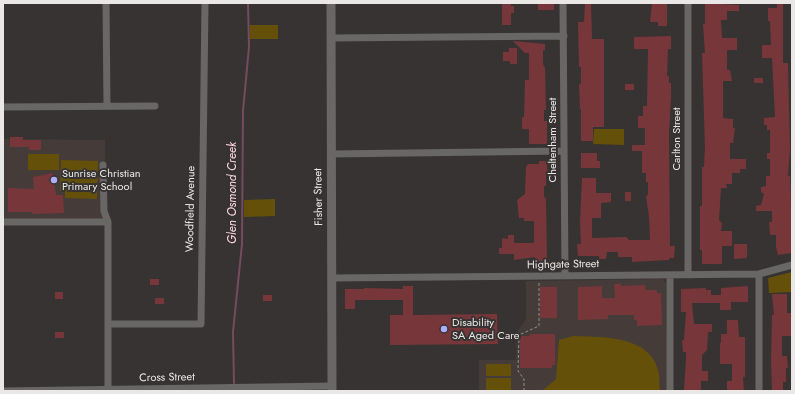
<!DOCTYPE html>
<style>
body{margin:0}
#map{position:relative;width:795px;height:394px;overflow:hidden;background:#363332;font-family:Jost,sans-serif}
canvas{display:block}
.frame{position:absolute;inset:0;border:4px solid #eae8e7;pointer-events:none}
</style>
<div id="map">
<canvas width="795" height="394"></canvas>
<div class="frame"></div>
</div>
<script>
const ctx = document.querySelector('canvas').getContext('2d');
ctx.lineJoin = 'round';
function paint(path, color) { ctx.fillStyle = color; ctx.fill(path, 'evenodd'); }
function stroke(path, color, width, dash) { ctx.strokeStyle = color; ctx.lineWidth = width; ctx.lineCap = dash ? 'butt' : 'round'; ctx.setLineDash(dash || []); ctx.stroke(path); }
function drawText(font, color, halo, rows, align = 'center') {
  ctx.font = font + ' Jost,sans-serif'; ctx.lineWidth = 4; ctx.setLineDash([]); ctx.textBaseline = 'middle'; ctx.strokeStyle = halo; ctx.fillStyle = color; for (const [text, x, y, turn = 0] of rows) {
    ctx.save(); ctx.translate(x, y); ctx.rotate((+turn || 0) * Math.PI / 180); ctx.textAlign = isNaN(turn) ? turn : align; if (halo) ctx.strokeText(text, 0, 0); ctx.fillText(text, 0, 0); ctx.restore();
  }
}
const built = new Path2D(`
 M3,139L105,140L106,221L3,219Z
 M663,279L666,284L667,391H479V360H516L517,332L526,319V281Z`);
const green = new Path2D(`
 M250,25H278V39H250Z
 M594,129H624V145L593,144Z
 M28,154H59V170H28Z
 M61,160L98,161L97,199L65,198V191H60Z
 M275,199V216L244,217V200Z
 M792,272V292L769,293L768,278Z
 M573,336C601,337 649,335 658,370C660,376 659,384 660,391H542L556,379L559,340Z
 M486,364H511V376H486Z
 M486,378H511V390H486Z`);
const stream = new Path2D(`
 M234,383L233,332L242,244L243,111L249,47L248,3`);
const building = new Path2D(`
 M502,3H511V6H514V13H511V25H502Z
 M538,3H554V10H538Z
 M585,3H591L592,39H604V127H593V141H581V109H580L579,84H581V67H579L578,22H584Z
 M652,3H667V26H658V22H650Z
 M705,3L739,5V11H727V20H721L722,38H737V50H727V70H730L732,81H723V118L733,119V128H735L733,143H730V159H746V169H740V173H732V184H726L727,188H721L719,220L722,223L721,231H732V246H722V264H702V250H700V206H702V167H704L705,147L702,53H705L703,24H705Z
 M777,3H783V63H788L790,149L788,176H790L792,240L791,253L778,255L776,247V235H770L769,222H772V211H756V206L761,205L764,194L761,192V187L766,186V176H770V159H767V153H770V130H767V125H764V118L775,117L772,58H762V45H771L770,21H768V8H777Z
 M671,36V49H668L667,76H669V83H671V98L669,134L670,246H675L674,258H669V260L632,262V257H618V252H607L606,259H599V256H578L577,244H581L580,223L582,178H596V193H611V202L601,203V218H592V238L626,237L629,240H650L649,217L646,196L648,195V182H646V173H642V151H632V145H645V128H638V116H643V106H647L648,49H634V37Z
 M513,41L545,44V50H543V64L545,68L546,110H544V121H547V144H529V129H522V117H524L525,80H529V53H525Z
 M509,48H517V64H510V61H503V52H509Z
 M754,78H763V83H754Z
 M625,84H634V90H625Z
 M10,137H23V140H41V150H29V147H10Z
 M581,153H597V161H600V168H581Z
 M539,161H547V169L549,172L546,175V186H544V198L546,197L547,262H535V257L514,260V254H499V248H502V238L508,239V235H514V243H534V221H524V218H519L517,200L525,194L526,167L528,164H539Z
 M53,173L56,195H63L64,213L32,214V212H8V188L34,189L33,177Z
 M625,192H631V201H625Z
 M734,244H747V258L734,259Z
 M150,279H159V285H150Z
 M614,284H621V286L645,285V290H657V293H661L662,325L637,326V320H634V315H608V319L578,320V287L602,286V298H615Z
 M403,286H413V315L497,314L498,344L390,345V315H403V300H355V309H345V289H364V288L403,289Z
 M748,286V302H731V310H720V303H692L694,324H712V332H708L707,350L702,355V371H708V381H701V391H684L686,358V352H683L682,340H684L686,312H681V289L706,288V290H711V295H721V288Z
 M540,287H557V318H540Z
 M55,292H63V299H55Z
 M772,294H787V313H791V336H782V356H787L788,368H786V382H783V391H772L771,361L772,315H774Z
 M263,295H272V301H263Z
 M155,298H164V304H155Z
 M727,320H738L739,337H745V377H743L744,391H727V381H732V364H720V343H721V334H727Z
 M55,332H64V338H55Z
 M530,334H555V365H552V368H520V336H530Z`);
const path = new Path2D(`
 M524,391V379L518,371L519,335L539,326V282`);
const minor = new Path2D(`
 M106,3L107,106
 M563,3L565,276
 M331,38L564,36
 M3,107L155,106
 M331,154L563,151
 M103,165L104,211L108,222V390
 M3,222H108
 M759,274V391
 M670,275V391
 M688,275V3
 M332,278L759,274L792,265
 M109,324H201L205,3
 M3,391L332,386`);
const tertiary = new Path2D(`
 M331,3L332,391`);
const markers = [
 [54,180,4,"#afaefa"],
 [444,329,4,"#afaefa"]
];
const streetNames = [
 ["Carlton Street",677,139,-90],
 ["Cheltenham Street",553,140,-90],
 ["Fisher Street",319,197,-91],
 ["Woodfield Avenue",191,209,-89],
 ["Highgate Street",563,265,-1],
 ["Cross Street",167,378,-1]
];
const poiNames = [
 ["Sunrise Christian",62,174],
 ["Primary School",62,187],
 ["Disability",452,323],
 ["SA Aged Care",452,336]
];
const waterNames = [
 ["Glen Osmond Creek",233,193,-90]
];
paint(built, '#453b38');
paint(green, '#65500a');
stroke(stream, '#744b5f', 2);
paint(building, '#77373a');
stroke(path, '#92908f', 1, [3, 2]);
stroke(minor, '#686766', 7);
stroke(tertiary, '#686766', 9);
for (const [x, y, r, color] of markers) { const dot = new Path2D(); dot.arc(x, y, r, 0, 2 * Math.PI); ctx.fillStyle = color; ctx.fill(dot); stroke(dot, '#363332', 1.5); }
drawText('11px', '#eae8e7', '#363332', streetNames);
drawText('11px', '#eae8e7', '#363332', poiNames, 'left');
drawText('italic 12px', '#fdd5e3', '#363332', waterNames);
</script>
